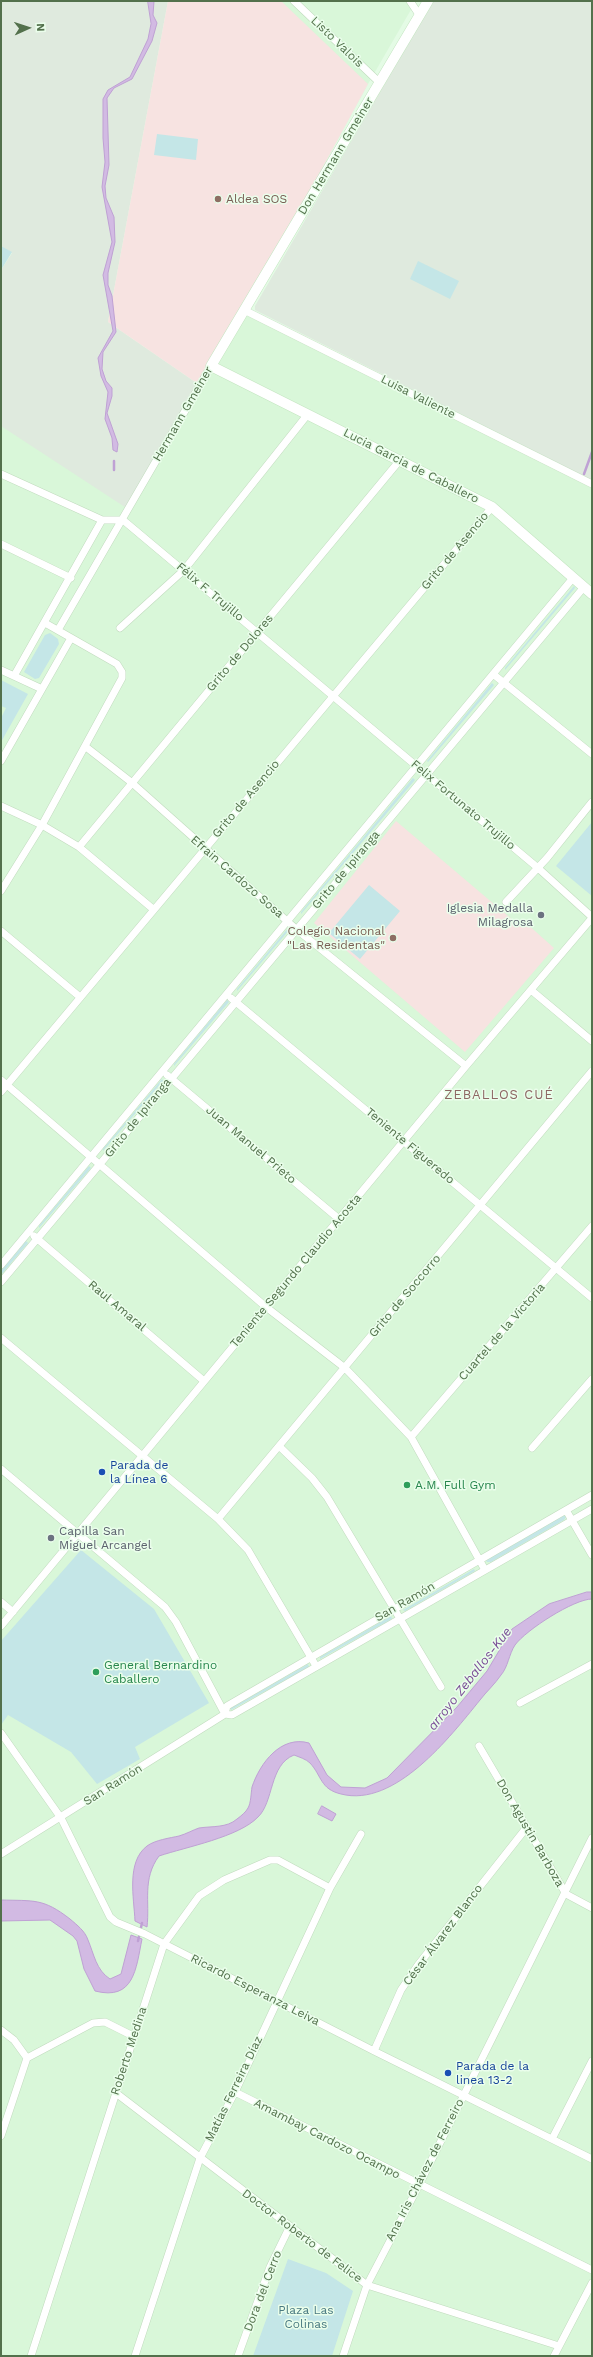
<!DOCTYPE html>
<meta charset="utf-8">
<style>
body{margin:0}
#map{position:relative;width:593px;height:2357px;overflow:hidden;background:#e4fbe5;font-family:"Work Sans",sans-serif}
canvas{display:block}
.frame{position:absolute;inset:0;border:2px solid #53714c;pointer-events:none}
.north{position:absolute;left:8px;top:8px;width:40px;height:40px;-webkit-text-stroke:3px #eafeeb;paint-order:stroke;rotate:87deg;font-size:11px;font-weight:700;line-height:16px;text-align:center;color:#53714c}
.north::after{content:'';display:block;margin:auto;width:14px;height:18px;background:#53714c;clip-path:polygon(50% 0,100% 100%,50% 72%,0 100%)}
</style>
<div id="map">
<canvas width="593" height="2357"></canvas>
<div class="frame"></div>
<div class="north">N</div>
</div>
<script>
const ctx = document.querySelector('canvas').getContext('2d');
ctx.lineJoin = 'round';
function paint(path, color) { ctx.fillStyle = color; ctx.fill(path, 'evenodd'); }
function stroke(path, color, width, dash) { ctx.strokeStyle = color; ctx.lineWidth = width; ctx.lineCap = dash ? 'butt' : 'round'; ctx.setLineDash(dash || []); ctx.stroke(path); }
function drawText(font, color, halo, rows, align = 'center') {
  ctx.font = font + ' "Work Sans",sans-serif'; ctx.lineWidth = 3; ctx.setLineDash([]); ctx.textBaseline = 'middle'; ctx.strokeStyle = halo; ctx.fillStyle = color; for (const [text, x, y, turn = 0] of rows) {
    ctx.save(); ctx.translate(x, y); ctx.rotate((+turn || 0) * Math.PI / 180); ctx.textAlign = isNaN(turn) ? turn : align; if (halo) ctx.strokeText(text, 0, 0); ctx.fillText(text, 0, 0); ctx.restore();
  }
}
const residential = new Path2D(`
 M168,1H416L368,84L243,314L440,401L592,477V2356H1V425L201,386Z`);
const industrial = new Path2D(`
 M1,1H168L108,322L201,386L131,511L1,426V270L12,253L1,246Z
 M433,1H592V480L255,310V306Z`);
const education = new Path2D(`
 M168,1H281L368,84L243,314L201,386L108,322Z
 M396,821L521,927L526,923L554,948L465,1052L314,923Z`);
const green = new Path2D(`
 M157,134L198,139L196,160L154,155Z
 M1,246L12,252L1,270Z
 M418,261L459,281L450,299L410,279Z
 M574,586L575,588L505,670V668Z
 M50,633L58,639L59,644L39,678L35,679L24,672L45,635Z
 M1,680L28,694L1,742V718L6,708L1,706Z
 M492,683L494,685L428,762L427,761Z
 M413,778L415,780L301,914V912Z
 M592,822V896L556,866Z
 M369,885L400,911L360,959L329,933Z
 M289,927L290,929L237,991V989Z
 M227,1000L229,1002L174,1066V1064Z
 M162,1079L163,1081L103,1151V1149Z
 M89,1166L91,1168L39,1228V1226Z
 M26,1241L28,1243L1,1275V1271Z
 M563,1515L566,1517L564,1520L491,1562H487L486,1560Z
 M81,1550L154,1609L209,1703L135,1747L140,1759L97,1784L71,1752L8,1715L1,1725V1641Z
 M474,1569L475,1571L405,1611L403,1610Z
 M391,1616L392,1619L320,1659V1657Z
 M308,1664L309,1667L231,1710V1708Z
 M288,2259L326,2273L353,2291L332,2356H253Z`);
const water = new Path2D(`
 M148,1H154L153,15L157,23L152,41L132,79L114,88L107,98L109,165L105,186L106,198L114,217L115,242L108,273V285L112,296L116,332L103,352L102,369L106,381L112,388V396L107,413L118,444L117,452L113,450L112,438L105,419L108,392L101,376L98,358L113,331L103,275L112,242L102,187L105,162L103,138V99L108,90L130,77L148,39L151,24Z
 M587,1592H592V1599C574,1599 526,1630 515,1645C509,1654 508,1667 501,1675C495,1684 486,1692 480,1700C450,1737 395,1808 341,1794C320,1789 322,1776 310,1763C306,1759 299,1757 294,1755C269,1765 274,1802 258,1817C239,1837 186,1847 159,1856C142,1879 150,1902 147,1927L135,1921C134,1898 126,1862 147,1846C155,1840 170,1838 179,1836C186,1834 193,1830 199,1828C212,1826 227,1828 237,1819C241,1816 246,1812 248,1808C251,1803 251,1793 252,1787C260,1763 281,1735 309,1743L327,1775L341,1787L365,1788L387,1778L457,1707L487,1671L512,1629L549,1604Z
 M322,1806L336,1814L332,1821L318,1814Z
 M1,1900C34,1901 43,1898 70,1919C77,1925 85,1931 88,1940C94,1954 96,1970 110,1979L121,1974L131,1935L142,1939C136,1969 134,2001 95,1991L84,1969L77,1941L73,1936L50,1920L1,1921Z`);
const stream = new Path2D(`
 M114,461V470
 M584,474L592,452
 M138,1941L142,1923`);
const street = new Path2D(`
 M294,1L380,83
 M410,1L420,16
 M244,310L592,484
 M1,474L102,520H123
 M123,520L538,868L592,917
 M1,544L71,578
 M120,628L184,570L308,414
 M58,630L211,366
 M1,670L42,689
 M493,674L592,754
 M14,676L102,520
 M86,747L131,782L296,929L466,1066
 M1,761L71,638
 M1,806L42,825L79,847L153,909
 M79,847L400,460
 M1,891L42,825L122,678V672L117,664L45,623
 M506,902L547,858L592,802
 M1,931L80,997
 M531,990L592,1041
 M231,998L592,1298
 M167,1075L339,1219
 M1,1080L266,1307L345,1368L370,1394L411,1437L485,1570
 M1,1092L492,507
 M34,1236L204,1381
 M1,1265L573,578
 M1,1282L584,587
 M1,1338L218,1519L248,1550L316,1666
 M411,1437L592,1226
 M280,1447L312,1478L327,1497L441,1687
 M532,1448L592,1379
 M1,1469L165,1607L176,1622L225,1714
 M566,1510L592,1555
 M218,1519L592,1071
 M1,1602L13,1612
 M1,1626L466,1066L592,918
 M520,1703L592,1664
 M225,1714L227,1706L592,1495
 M1,1733L61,1818L110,1917L116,1922L145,1934L374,2051L592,2159
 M479,1746L566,1894L592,1908
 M1,1854L225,1714L232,1715L592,1509
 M1,2030L14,2040L27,2058
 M374,2051L401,1990L418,1965L527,1827
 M235,2092L592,2270
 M116,2093L367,2285L559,2346
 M1,2136L27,2058L93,2023L105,2022L133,2036
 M552,2139L592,2061
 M31,2356L164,1944L199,1896L224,1880L270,1860H278L330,1888
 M135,2356L200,2158L235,2092L330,1888L361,1834
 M238,2356L270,2267L290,2226
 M343,2356L367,2285L419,2185L592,1838
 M554,2356L592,2283`);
const secondary = new Path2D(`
 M428,1L211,366L492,507L592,594`);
const markers = [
 [218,199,4,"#8d6e63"],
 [541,915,4,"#6b7280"],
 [393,938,4,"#8d6e63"],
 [102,1472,4,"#1a4fb4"],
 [407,1485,4,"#2e9e5b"],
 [51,1538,4,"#6b7280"],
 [96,1672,4,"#2e9e5b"],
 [448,2073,4,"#1a4fb4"]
];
const streetNames = [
 ["Listo Valois",337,42,44],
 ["Don Hermann Gmeiner",336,156,-59],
 ["Luisa Valiente",418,397,27],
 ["Hermann Gmeiner",183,414,-60],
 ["Lucia Garcia de Caballero",411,466,27],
 ["Grito de Asencio",455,551,-50],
 ["Félix F. Trujillo",210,592,40],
 ["Grito de Dolores",240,653,-50],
 ["Grito de Asencio",246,799,-50],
 ["Felix Fortunato Trujillo",463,805,40],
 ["Grito de Ipiranga",346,870,-50],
 ["Efrain Cardozo Sosa",237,877,41],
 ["Grito de Ipiranga",138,1118,-51],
 ["Juan Manuel Prieto",251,1145,40],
 ["Teniente Figueredo",410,1146,40],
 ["Teniente Segundo Claudio Acosta",296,1271,-50],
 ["Grito de Soccorro",405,1296,-50],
 ["Raul Amaral",117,1306,40],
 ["Cuartel de la Victoria",502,1332,-49],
 ["San Ramón",405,1602,-30],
 ["San Ramón",113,1785,-32],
 ["Don Agustin Barboza",530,1833,60],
 ["César Álvarez Blanco",443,1935,-53],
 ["Ricardo Esperanza Leiva",255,1990,27],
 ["Roberto Medina",129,2051,-72],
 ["Matías Ferreira Díaz",234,2089,-64],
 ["Amambay Cardozo Ocampo",327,2139,27],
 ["Ana Iris Chávez de Ferreiro",425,2170,-63],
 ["Doctor Roberto de Felice",302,2236,37],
 ["Dora del Cerro",263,2291,-69]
];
const educationNames = [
 ["Aldea SOS",226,199],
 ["Colegio Nacional",385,931,"right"],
 ["\"Las Residentas\"",385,945,"right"]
];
const worshipNames = [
 ["Iglesia Medalla",533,908],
 ["Milagrosa",533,922],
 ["Capilla San",59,1531,"left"],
 ["Miguel Arcangel",59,1545,"left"]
];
const transitNames = [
 ["Parada de",110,1465],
 ["la Línea 6",110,1479],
 ["Parada de la",456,2066],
 ["linea 13-2",456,2080]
];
const leisureNames = [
 ["A.M. Full Gym",415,1485],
 ["General Bernardino",104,1665],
 ["Caballero",104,1679]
];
const parkNames = [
 ["Plaza Las",306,2310],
 ["Colinas",306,2324]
];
const neighbourhoodNames = [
 ["ZEBALLOS CUÉ",499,1095]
];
const waterNames = [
 ["arroyo Zeballos-Kue",470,1679,-52]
];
paint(residential, '#d9f7d9');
paint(industrial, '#dfeade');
paint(education, '#f7e3e1');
paint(green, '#c4e6e7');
paint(water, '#d2bae3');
stroke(water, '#bfa1d4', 1);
stroke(stream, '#bfa1d4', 2.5);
stroke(street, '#c1dbbe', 8);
stroke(secondary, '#c4e5c1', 11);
stroke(street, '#fff', 7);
stroke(secondary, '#fff', 10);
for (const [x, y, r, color] of markers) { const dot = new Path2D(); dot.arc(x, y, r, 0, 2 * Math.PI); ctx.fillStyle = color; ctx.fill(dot); stroke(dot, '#eafeeb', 1.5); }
drawText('12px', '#53714c', '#eafeeb', streetNames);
drawText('12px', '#785e54', '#eafeeb', educationNames, 'left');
drawText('12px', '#5b616d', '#eafeeb', worshipNames, 'right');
drawText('12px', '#164399', '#eafeeb', transitNames, 'left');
drawText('12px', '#27864d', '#eafeeb', leisureNames, 'left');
drawText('12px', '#4a7a82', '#eafeeb', parkNames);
ctx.letterSpacing = '1px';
drawText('13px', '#8d6763', '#eafeeb', neighbourhoodNames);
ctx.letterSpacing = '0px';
drawText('italic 13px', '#7b5097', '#eafeeb', waterNames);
</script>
